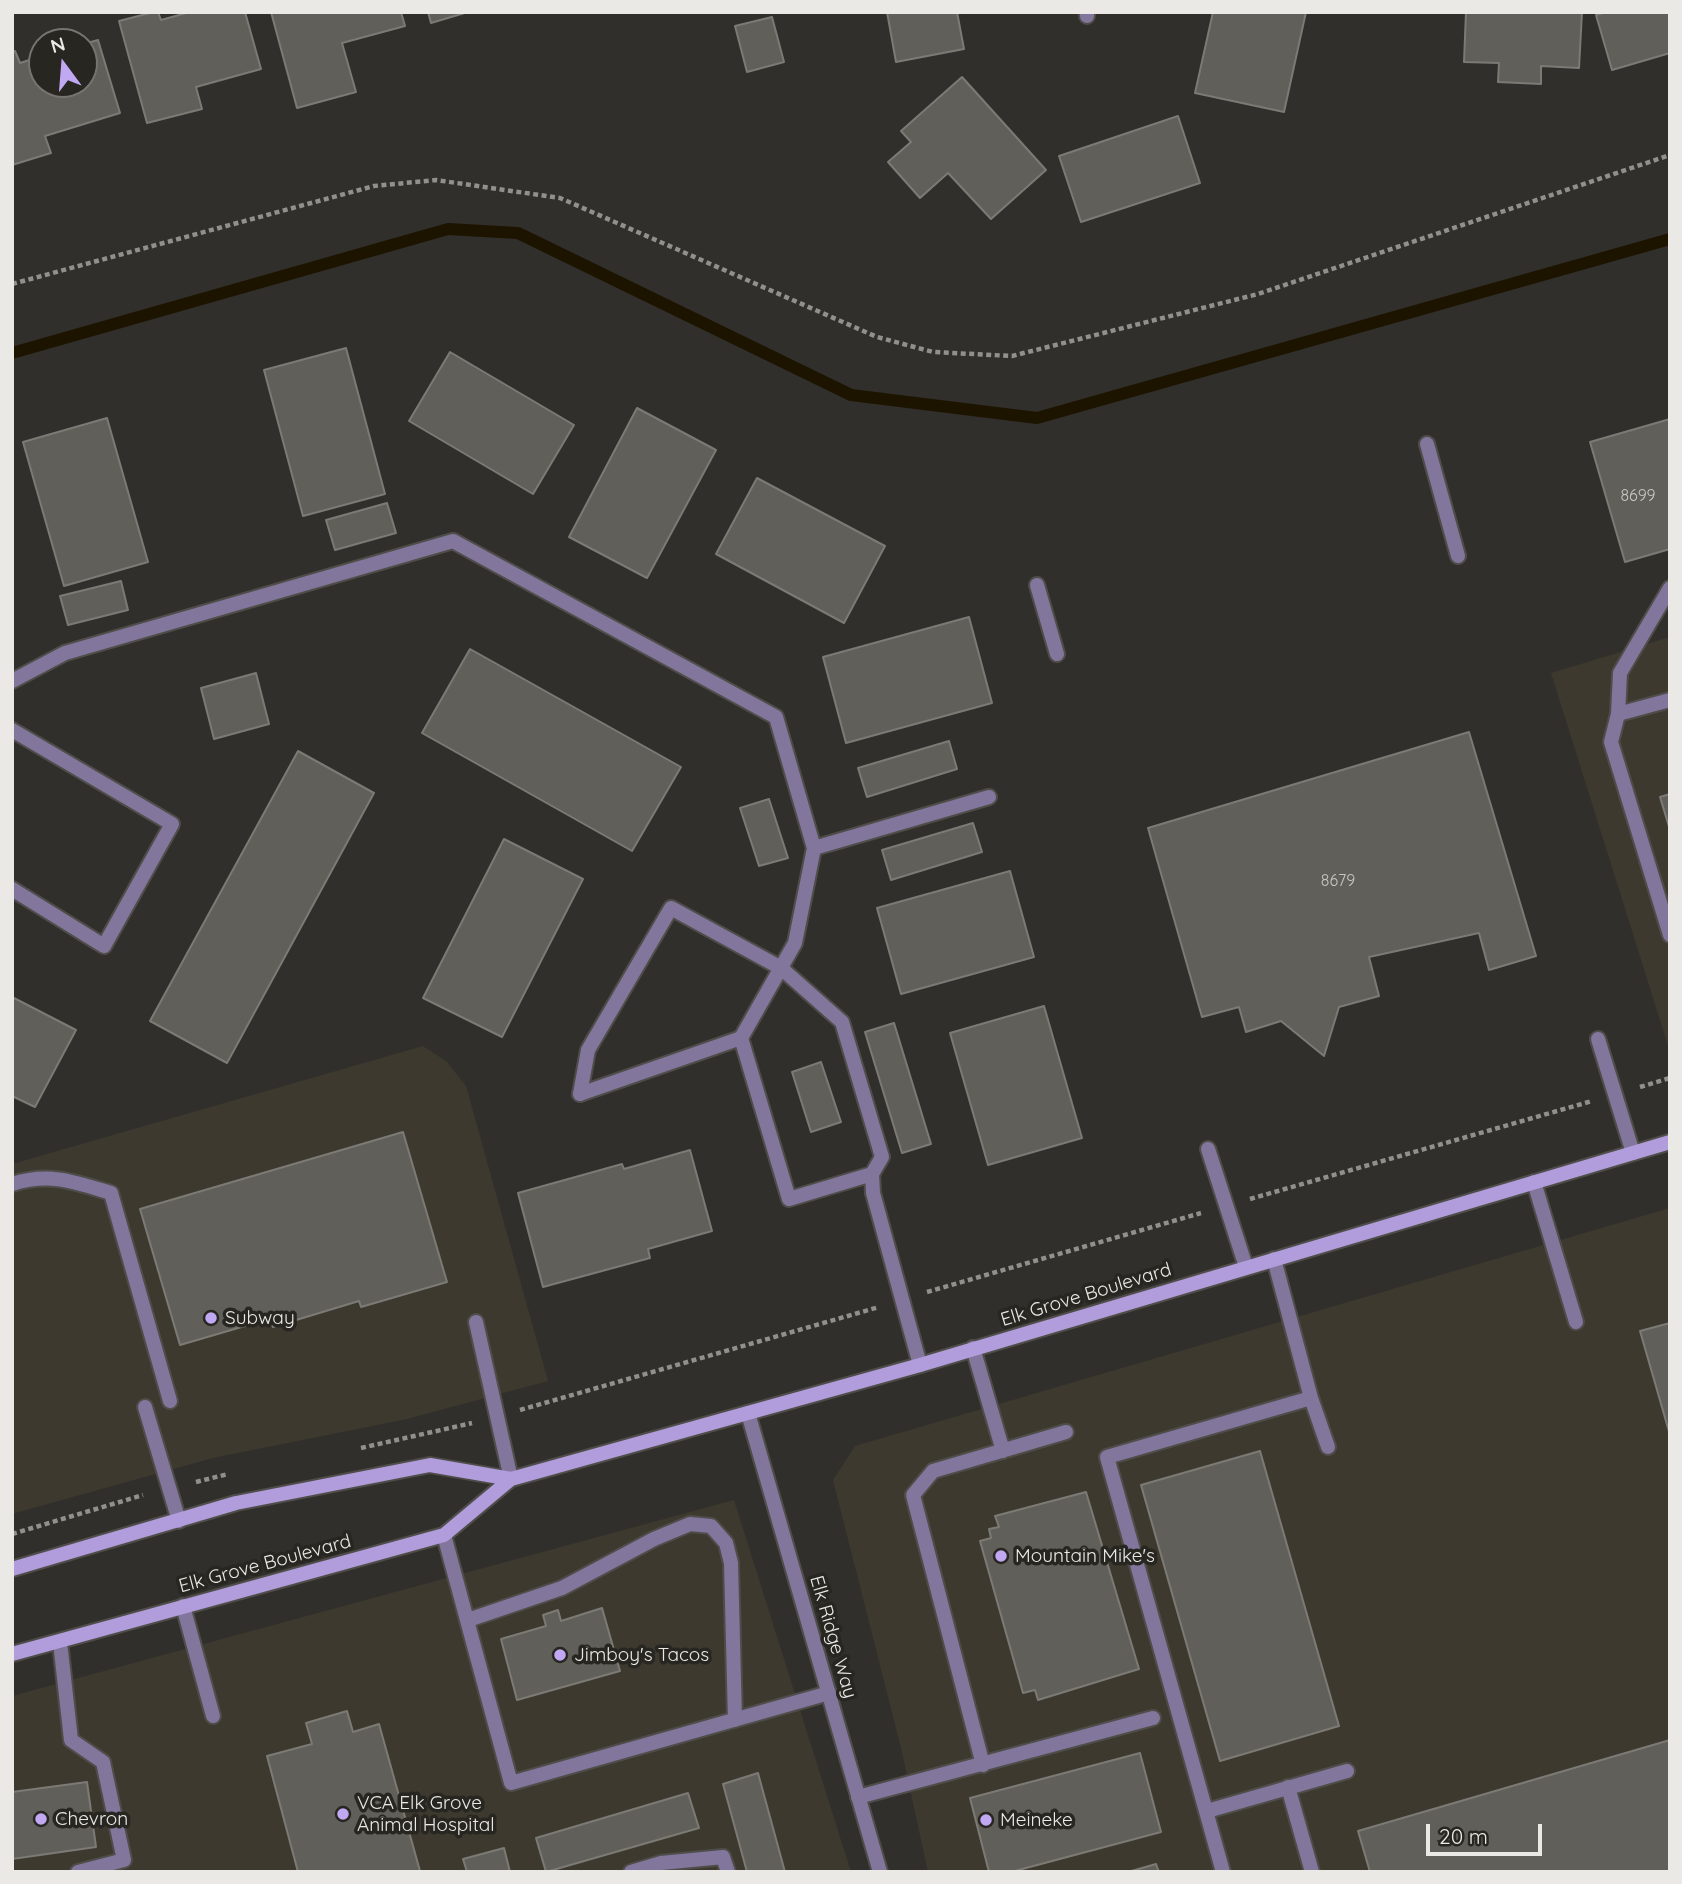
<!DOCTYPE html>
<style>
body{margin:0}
#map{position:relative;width:1682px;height:1884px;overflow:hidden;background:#312f2b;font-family:Quicksand,sans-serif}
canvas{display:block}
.frame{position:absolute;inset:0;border:14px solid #eae9e6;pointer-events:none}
.north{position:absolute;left:28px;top:28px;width:70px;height:70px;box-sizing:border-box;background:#272621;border:2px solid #757470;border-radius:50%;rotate:344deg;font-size:19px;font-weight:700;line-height:28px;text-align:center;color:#eae9e6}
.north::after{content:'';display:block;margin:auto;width:24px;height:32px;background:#c1a8f3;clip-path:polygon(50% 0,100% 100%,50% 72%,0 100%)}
.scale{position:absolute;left:1426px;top:1824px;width:116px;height:32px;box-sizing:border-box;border:4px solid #eae9e6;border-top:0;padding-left:9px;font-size:21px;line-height:24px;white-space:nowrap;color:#eae9e6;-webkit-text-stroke:5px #272621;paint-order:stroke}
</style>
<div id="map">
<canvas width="1682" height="1884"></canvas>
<div class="frame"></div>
<div class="north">N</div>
<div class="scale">20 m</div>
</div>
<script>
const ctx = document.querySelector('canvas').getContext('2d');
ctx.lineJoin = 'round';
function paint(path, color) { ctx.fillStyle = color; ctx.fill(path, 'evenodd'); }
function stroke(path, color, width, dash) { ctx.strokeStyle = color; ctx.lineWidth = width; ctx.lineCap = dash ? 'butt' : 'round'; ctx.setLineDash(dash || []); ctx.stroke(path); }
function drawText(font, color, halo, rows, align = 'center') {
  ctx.font = font + ' Quicksand,sans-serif'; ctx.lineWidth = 7; ctx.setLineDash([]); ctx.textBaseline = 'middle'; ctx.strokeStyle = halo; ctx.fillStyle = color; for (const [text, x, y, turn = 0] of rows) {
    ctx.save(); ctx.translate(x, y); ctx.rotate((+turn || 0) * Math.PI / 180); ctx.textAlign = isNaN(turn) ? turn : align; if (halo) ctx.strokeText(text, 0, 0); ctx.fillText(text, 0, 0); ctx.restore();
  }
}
const built = new Path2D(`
 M1670,637V1052L1551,673Z
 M423,1046L446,1061L466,1086L548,1381L407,1419L213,1458L12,1514V1164Z
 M1670,1208V1872H928L902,1752L833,1480L855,1446Z
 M734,1500L851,1872H12V1696Z`);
const stream = new Path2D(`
 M12,353L448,229L518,233L851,395L1037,418L1670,239`);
const building = new Path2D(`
 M154,12H158L161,20L190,12H245L261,69L196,87L202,109L147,123L119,21Z
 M271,12H401L405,26L342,43L356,92L297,108Z
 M428,12H468L431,23Z
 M887,12H957L964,49L896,62Z
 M1213,12H1306L1284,112L1195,93Z
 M1466,12H1582L1579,68L1541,66V84L1498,82L1499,63L1464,62Z
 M1606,12H1670V53L1612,70L1596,15Z
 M772,17L784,62L747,72L735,26Z
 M98,40L120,113L45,136L51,153L12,165V52L15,51L20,63L42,56V84H84V44Z
 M962,77L1046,170L991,219L948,173L920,198L888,162L911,142L901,131Z
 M1178,116L1200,183L1081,222L1059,156Z
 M346,348L385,494L303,516L264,370Z
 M450,352L574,425L533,494L409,421Z
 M637,408L716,450L647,578L569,537Z
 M107,418L148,562L64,586L23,442Z
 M1670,419V549L1625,562L1590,442Z
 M757,478L885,546L844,623L716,554Z
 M387,503L396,533L335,550L326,520Z
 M121,581L128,610L68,625L60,596Z
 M969,617L992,703L846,743L823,657Z
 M470,649L681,767L632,851L422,733Z
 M256,673L269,724L214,739L201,688Z
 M1469,732L1536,956L1489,970L1479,933L1369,957L1379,996L1339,1007L1324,1056L1281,1021L1246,1032L1239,1007L1202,1017L1148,828Z
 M949,741L957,769L867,797L858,768Z
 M298,751L374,793L227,1063L150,1021Z
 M1670,794V830L1660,797Z
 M769,799L788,858L759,866L740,808Z
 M973,823L982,852L891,880L882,850Z
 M504,839L583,879L502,1037L423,998Z
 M1010,871L1034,957L901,994L877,908Z
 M12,997L76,1030L35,1107L12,1096Z
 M1044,1006L1082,1138L988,1165L950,1033Z
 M894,1023L931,1144L902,1153L865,1032Z
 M821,1062L841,1122L811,1132L792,1072Z
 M403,1132L447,1282L361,1307L359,1301L273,1327L269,1319L180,1345L140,1209Z
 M690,1150L712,1231L648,1249L650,1258L543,1287L518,1193L622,1164L624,1169Z
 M1670,1323V1435L1640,1331Z
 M1260,1451L1339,1726L1220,1761L1141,1485Z
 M1086,1492L1139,1669L1038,1700L1035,1690L1023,1693L980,1541L991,1538L989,1529L999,1527L995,1516Z
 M602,1608L620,1671L517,1700L501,1639L546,1626L543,1615L558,1610L561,1621Z
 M347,1711L353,1732L379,1724L420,1871L298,1872L267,1756L312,1744L306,1723Z
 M1670,1740V1872H1370L1358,1831Z
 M1140,1753L1161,1832L1011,1872H989L970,1798Z
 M758,1773L785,1872H747L723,1784Z
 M87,1782L96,1847L12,1859V1792Z
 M688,1793L699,1828L546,1872L536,1838Z
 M504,1848L510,1872H467L463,1859Z
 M1156,1864L1159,1872H1128Z`);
const path = new Path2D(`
 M12,284L374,186L436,180L560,198L877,337L933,352L1012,356L1258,294L1670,155
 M1640,1087L1670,1078
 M1250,1199L1592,1101
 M927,1292L1201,1213
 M520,1410L879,1307
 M361,1448L472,1423
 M196,1482L228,1474
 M12,1534L143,1495`);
const service = new Path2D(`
 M1427,444L1458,556
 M1037,585L1057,654
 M1670,588L1620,673L1618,714L1611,742L1670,935
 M1618,714L1670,700
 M814,848L989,797
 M1598,1039L1633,1153
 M580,1094L588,1050L671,908L781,968
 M1208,1149L1246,1267
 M1534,1182L1576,1322
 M12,1184C50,1172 75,1182 111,1193L170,1401
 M1274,1259L1311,1398L1328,1447
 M476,1322L511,1479
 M973,1348L1003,1451
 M145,1407L179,1521
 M444,1535L511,1783L829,1693
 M183,1606L213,1716
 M468,1620L562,1588L654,1539L690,1524L711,1526L726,1543L731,1563L735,1720
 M60,1642L71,1740L103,1762L124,1860L78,1872
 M983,1765L913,1495L933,1471L1066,1432
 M1288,1787L1312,1872
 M858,1797L1153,1718
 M1207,1811L1347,1771
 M631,1872L661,1863L723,1857L728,1872
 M1223,1872L1107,1457L1311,1398`);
const minor = new Path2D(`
 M1087,16V12
 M12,681L65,653L453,541L776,717L814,848L795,943L741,1038L580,1094
 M12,730L172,824L104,946L12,889
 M781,968L842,1022L882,1157L872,1174L873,1193L920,1365
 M741,1038L789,1199L872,1174
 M748,1413L880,1872`);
const secondary = new Path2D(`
 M12,1569L236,1503L430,1465L511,1479
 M12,1654L444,1535L511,1479L920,1365L1670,1142`);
const markers = [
 [211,1318,7,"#c1a8f3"],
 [1001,1556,7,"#c1a8f3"],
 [560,1655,7,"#c1a8f3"],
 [343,1814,7,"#c1a8f3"],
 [41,1819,7,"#c1a8f3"],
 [986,1820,7,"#c1a8f3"]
];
const numberNames = [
 ["8699",1638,496],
 ["8679",1338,881]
];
const streetNames = [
 ["Elk Grove Boulevard",1086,1295,-17],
 ["Elk Grove Boulevard",265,1564,-15],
 ["Elk Ridge Way",833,1637,74]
];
const poiNames = [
 ["Subway",225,1318],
 ["Mountain Mike's",1015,1556],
 ["Jimboy's Tacos",574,1655],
 ["VCA Elk Grove",357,1803],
 ["Animal Hospital",357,1825],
 ["Chevron",55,1819],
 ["Meineke",1000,1820]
];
paint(built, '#3d392f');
stroke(stream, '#1d1400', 12);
paint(building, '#615f5a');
stroke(building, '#7c7a75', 2);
stroke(service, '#4f4d49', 18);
stroke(minor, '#4f4d49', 18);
stroke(secondary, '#4f4d49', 18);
stroke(path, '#92908d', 4.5, [5, 3.5]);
stroke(service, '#82769d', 14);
stroke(minor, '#82769d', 14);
stroke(secondary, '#b19ddb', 14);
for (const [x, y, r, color] of markers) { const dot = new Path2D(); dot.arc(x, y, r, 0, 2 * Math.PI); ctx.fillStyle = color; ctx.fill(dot); stroke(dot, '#272621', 2.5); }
drawText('16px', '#c8c6c3', null, numberNames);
drawText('19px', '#eae9e6', '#272621', streetNames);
drawText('19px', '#eae9e6', '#272621', poiNames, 'left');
</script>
